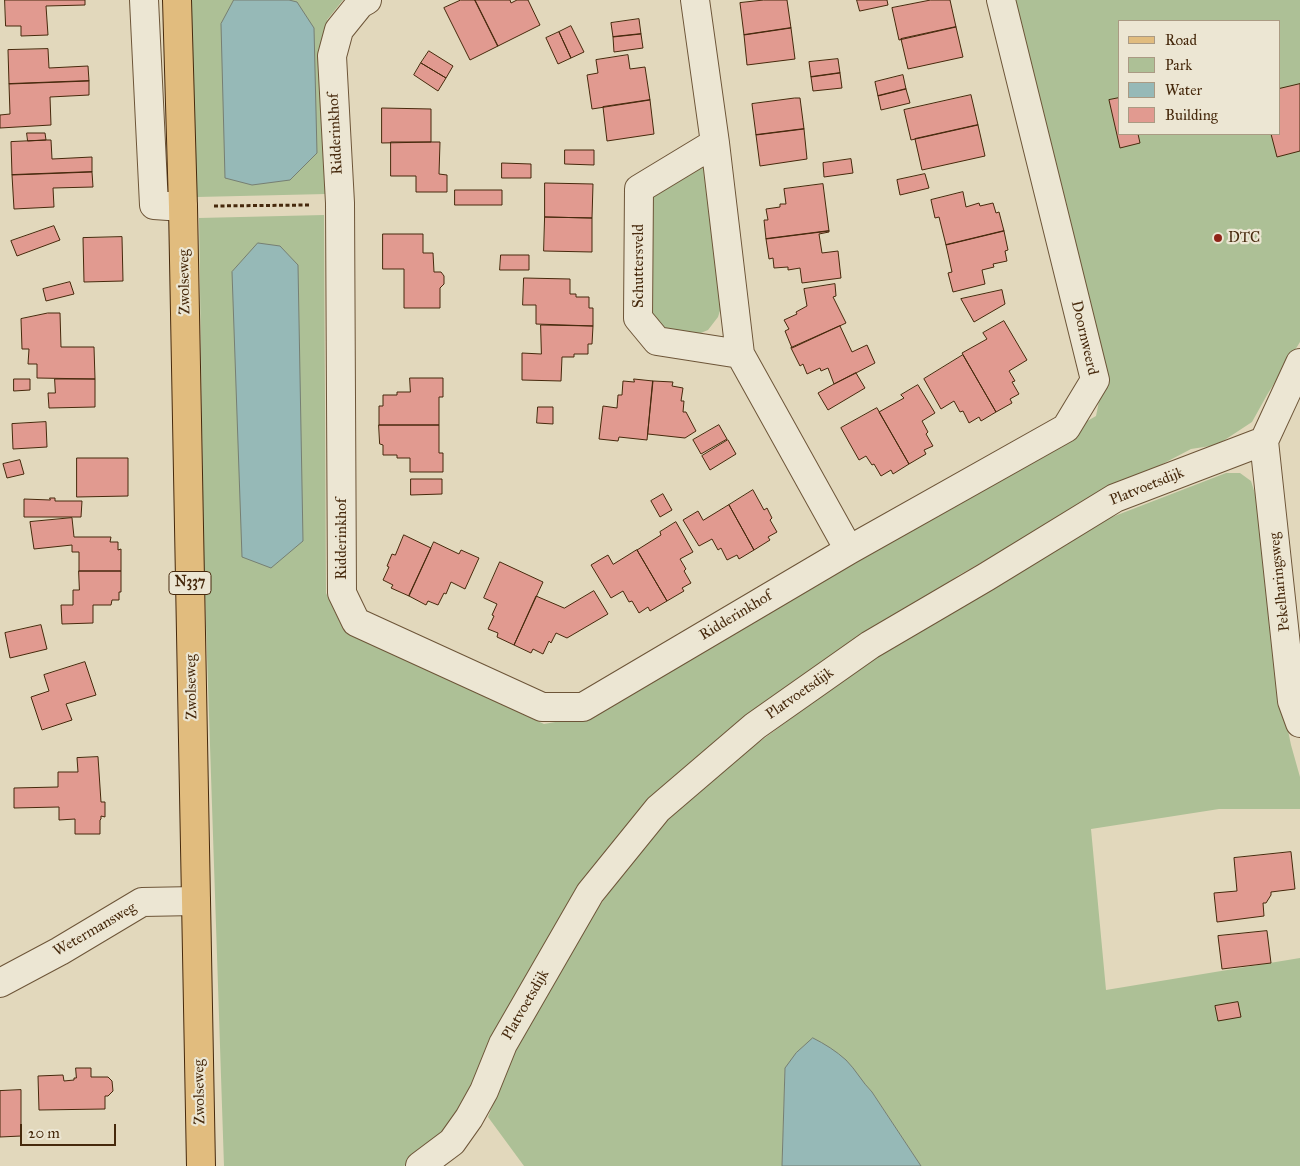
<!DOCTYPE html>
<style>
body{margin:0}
#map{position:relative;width:1300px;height:1166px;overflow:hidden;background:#e2d8bc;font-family:"IM FELL Great Primer",serif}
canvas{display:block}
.legend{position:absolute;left:1118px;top:20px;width:162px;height:115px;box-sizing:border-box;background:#ece6d3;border:1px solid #aa9a83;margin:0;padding:6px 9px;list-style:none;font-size:15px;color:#46290c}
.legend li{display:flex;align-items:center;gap:10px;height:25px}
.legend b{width:25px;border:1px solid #aa9a83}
.scale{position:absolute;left:20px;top:1124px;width:96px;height:22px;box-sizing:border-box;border:2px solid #46290c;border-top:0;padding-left:6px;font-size:15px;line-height:18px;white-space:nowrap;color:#46290c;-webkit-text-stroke:4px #ece6d3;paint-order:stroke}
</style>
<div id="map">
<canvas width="1300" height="1166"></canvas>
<ul class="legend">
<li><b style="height:6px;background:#e1bc7e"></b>Road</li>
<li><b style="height:14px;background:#adc096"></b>Park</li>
<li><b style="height:14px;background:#96b9b7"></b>Water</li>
<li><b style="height:14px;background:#e19a90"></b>Building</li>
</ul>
<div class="scale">20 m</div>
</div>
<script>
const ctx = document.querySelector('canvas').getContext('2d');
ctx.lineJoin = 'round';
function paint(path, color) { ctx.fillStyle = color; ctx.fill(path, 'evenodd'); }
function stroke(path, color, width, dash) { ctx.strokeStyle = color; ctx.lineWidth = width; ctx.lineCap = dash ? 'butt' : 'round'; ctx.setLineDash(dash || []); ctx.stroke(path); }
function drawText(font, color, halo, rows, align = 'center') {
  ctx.font = font + ' "IM FELL Great Primer",serif'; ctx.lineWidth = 4.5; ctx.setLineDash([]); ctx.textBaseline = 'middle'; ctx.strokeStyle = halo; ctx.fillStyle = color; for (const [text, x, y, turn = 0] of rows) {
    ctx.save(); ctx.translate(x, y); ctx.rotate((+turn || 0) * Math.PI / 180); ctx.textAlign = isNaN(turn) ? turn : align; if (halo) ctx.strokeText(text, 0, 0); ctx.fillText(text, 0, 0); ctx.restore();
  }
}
const green = new Path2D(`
 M191,0H343L327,20L326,194L197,197Z
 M1015,0H1300V342L1267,395L1252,422L1217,445L1191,449L1092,501L959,575L784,696L675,788L468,1100L437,1138L404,1166H224L204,565L199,218L324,215L326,593L344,631L544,724L572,719L1096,416L1104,377ZM1119,21H1279V134H1119Z
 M705,164L724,298L718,317L708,330L696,335L674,336L659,325L650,312L649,203L657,191Z
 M1226,473H1240L1251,481L1258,503L1282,701L1291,745L1300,777V809H1219L1091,829L1106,990L1300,958V1166H921L872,1092L863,1083L847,1061L785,1068L782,1166H524L488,1117L524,1028L572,945L649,835L735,760L824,694L907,635L1068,534Z`);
const water = new Path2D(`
 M234,0H289L297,2L314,28L317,153L290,180L252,185L225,178L221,24Z
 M258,243L280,246L298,265L303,541L271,568L242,557L232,272Z
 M813,1038C825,1044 836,1051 846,1060C856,1070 862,1082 872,1092L921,1166H782L785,1068L796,1053Z`);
const building = new Path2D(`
 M5,0H85V5L46,6L48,35L21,36V26H6Z
 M461,0H475L498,46L470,60L444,8Z
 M475,0H510L511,3L517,0H528L540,25L498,46Z
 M764,0H787L791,28L744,35L740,3Z
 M857,0H887L888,5L860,11Z
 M931,0H950L956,27L899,40L892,8Z
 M639,19L641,34L613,37L611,23Z
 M571,26L584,52L571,58L559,32Z
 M956,27L963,57L908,69L901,39Z
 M791,28L795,59L747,65L744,35Z
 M559,32L571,58L558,64L546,38Z
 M641,34L643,48L614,52L613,37Z
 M48,49L49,68L88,66L89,81L9,84L8,50Z
 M429,51L453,66L446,78L421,63Z
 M628,55L630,69L645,67L650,100L592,109L587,75L598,73L596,60Z
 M838,59L840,73L811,77L809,62Z
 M421,63L446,78L438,91L414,75Z
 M840,73L842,88L813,91L811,77Z
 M903,75L906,89L878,96L875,82Z
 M89,81V95L50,97L51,125L0,128V115L10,114L9,84Z
 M1300,84V151L1277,157L1271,134H1279V89Z
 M906,89L910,103L881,110L878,96Z
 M971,95L978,125L911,140L904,110Z
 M795,98H800L804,129L756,135L752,104Z
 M1119,98V134H1138L1140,143L1120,148L1109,100Z
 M650,100L654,134L607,141L603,107Z
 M382,108L431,109V142L382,143Z
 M978,125L985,156L922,170L915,139Z
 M804,129L807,159L760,166L756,135Z
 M27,133H45L46,140L28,141Z
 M46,140H51L52,159L92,157V172L12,175L11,142Z
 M391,142H440L439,174L447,175V192H416V176H391Z
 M565,150H594V165L565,164Z
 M851,159L853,173L824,177L823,163Z
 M502,163L531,164V178H502Z
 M92,172L93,187L53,188L54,207L14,209L12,175Z
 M925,174L929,188L900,195L897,180Z
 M545,183L593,184L592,218L545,217Z
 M823,184L829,231L766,239L764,220H768L766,209L780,207V204H786L784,189Z
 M455,190H502V205H455Z
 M963,192L966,207L979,203L980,206L993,203L996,213L999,212L1004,231L946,245L939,217L935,218L931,200Z
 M545,217L592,218V252L544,251Z
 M54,226L60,240L17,256L11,241Z
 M829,231V232L819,234L822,253L838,251L841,278L802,283L800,268L788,270V267L774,268L773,258L769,259L766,239Z
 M1004,231L1008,250L1005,251L1007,261L993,264L994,267L982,270L985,284L953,292L948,273L952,272L946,245Z
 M383,234H423V253H433L434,272H441L444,276V284L440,288V308H404V269H383Z
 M122,237L123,281L84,282L83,238Z
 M501,255H529V270H500Z
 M524,278L570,279V294H576V297H589V308H593V326L536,324V305H523Z
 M70,282L74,294L46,301L43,289Z
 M835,284L836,296L833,297L846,323L792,348L785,331L789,329L784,320L797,314L796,312L807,306L804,289Z
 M1002,290L1005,304L974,322L961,299Z
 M48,313H60L61,347H94L95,379L37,378V364H28L29,349H22L21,319Z
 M1004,321L1027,360L1009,371L1015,381L1012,382L1019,394L1010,399L1012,403L996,412L962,353L987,339L983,333Z
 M541,325L593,326L592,344H588V354H574V357H562L561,381L522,380V353L541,354Z
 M840,326L852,352L867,345L875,363L856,373L834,384L828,368L821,371L820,368L807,374L803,364L800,366L791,348Z
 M963,355L996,412L981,421L979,417L969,423L963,411L960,412L954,401L941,409L924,379Z
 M856,373L865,388L828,410L818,393L834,384Z
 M410,378H443V397H439V425H379V406H383V395H397V392H410Z
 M14,379H30V390L14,391Z
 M55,379H95V407L49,408L48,393H55Z
 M634,379L653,381L647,440L619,437L618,441L599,439L603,406L617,408L618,395H622L623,381L634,382Z
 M653,381L673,382L672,386L683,388L681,401H684L683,412H686L696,431L685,438L648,434Z
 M918,385L935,413L922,421L928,432L926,434L933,446L924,450L926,454L909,464L879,412L904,398L901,395Z
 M538,407H553V424L537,423Z
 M877,408L909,464L893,474L891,470L881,476L874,464L872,465L866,456L859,460L841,428Z
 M46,422L47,447L13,449L12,424Z
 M379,425H439V453H443V472H410V458H397V455H383V445L380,444Z
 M719,425L727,439L701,454L693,440Z
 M728,440L736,454L710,470L702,456Z
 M77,458H128V496L77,497Z
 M20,460L24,474L7,478L3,464Z
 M411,479H442V494L411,495Z
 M753,490L764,510L767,508L772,518L770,520L777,532L768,537L770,540L754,550L729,505Z
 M663,494L672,510L660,517L651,501Z
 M50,498H55V501H82L81,517H24V499L50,500Z
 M729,505L754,550L739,559L737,555L727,560L721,548L718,550L712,539L699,546L683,520L698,511L703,520Z
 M72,518L74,537H111L110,542H118V550L121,549V571H79V552H72V545L34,549L30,522Z
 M676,522L693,552L680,559L686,569L684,571L691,583L682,588L684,591L667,601L637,550L661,535L660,532Z
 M404,535L431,548L409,596L391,588L393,585L383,580L389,567L387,566L392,554L395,555Z
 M434,542L459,554L461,550L479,558L465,589L451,582L446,594L444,593L438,605L428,601L426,605L409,596Z
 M637,550L667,601L650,611L648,607L639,613L632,601L629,602L623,591L611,598L591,565L608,555L613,564Z
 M500,562L543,582L514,645L497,637L498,633L488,629L494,616L492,615L497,604L484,598Z
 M79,571H121V592H119V600H112L111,605H93V623L62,624L61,605H73V590H79Z
 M594,591L608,614L567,638L556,633L551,643L549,641L543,654L533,649L531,653L514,645L536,596L564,608Z
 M41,625L47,649L10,658L5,633Z
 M85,662L96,695L66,704L72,720L42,730L31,697L49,691L44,675Z
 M98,757L101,802H105V817L101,816V819L100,820V834H75V819L59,820V807L14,808V788L58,787V772H78L77,758Z
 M1291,852L1295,889L1271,892V895L1266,903H1263L1264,916L1217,922L1214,893L1237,891L1234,858Z
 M1267,931L1271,963L1222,969L1218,936Z
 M1238,1002L1241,1017L1218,1021L1215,1006Z
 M76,1068H91V1077H108L112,1081L113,1091L108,1096H105V1109L39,1110L38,1076L63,1075L64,1081L74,1080V1078H76Z
 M21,1090V1136L0,1137V1091Z`);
const path = new Path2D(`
 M214,206L310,205`);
const street = new Path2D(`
 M144,0L154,205L183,207
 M367,0L360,4L339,30L332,56L340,203L342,593L356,622L542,707H583L849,550L1066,428L1095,380L1001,0
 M695,0L715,143L740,354L849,550
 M715,143L639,189L638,318L657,341L740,354
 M1264,441L1292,701L1300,723
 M0,983L60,951L142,902L196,901
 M420,1166L452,1142L469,1118L484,1091L503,1044L590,893L658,809L755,726L870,645L986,577L1115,498L1264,441L1300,363`);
const primary = new Path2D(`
 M177,0L183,207L201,1166`);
const markers = [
 [1218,238,5,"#8f2418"]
];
const shields = [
 [190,583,42]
];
const shieldNames = [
 ["N337",190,583]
];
const streetNames = [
 ["Ridderinkhof",336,134,-93],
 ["Schuttersveld",639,266,-90],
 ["Zwolseweg",185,282,-91],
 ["Doornweerd",1084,338,77],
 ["Platvoetsdijk",1147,487,-22],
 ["Ridderinkhof",342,539,-90],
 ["Pekelharingsweg",1280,582,-96],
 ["Ridderinkhof",736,616,-31],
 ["Zwolseweg",192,687,-91],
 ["Platvoetsdijk",800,694,-35],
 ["Wetermansweg",95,930,-30],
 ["Platvoetsdijk",526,1005,-60],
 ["Zwolseweg",200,1092,-91]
];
const poiNames = [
 ["DTC",1228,238]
];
paint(green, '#adc096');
paint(water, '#96b9b7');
stroke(water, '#767f73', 1);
paint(building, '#e19a90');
stroke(building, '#46290c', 1);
stroke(street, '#6d5538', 30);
stroke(primary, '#46290c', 30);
stroke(path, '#46290c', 3, [4, 2.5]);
stroke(street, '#ece6d3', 28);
stroke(primary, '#e1bc7e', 28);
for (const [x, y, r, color] of markers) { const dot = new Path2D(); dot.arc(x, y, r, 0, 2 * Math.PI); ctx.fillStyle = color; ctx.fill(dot); stroke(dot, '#ece6d3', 2); }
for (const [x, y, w] of shields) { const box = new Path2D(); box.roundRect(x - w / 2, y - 11.5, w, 23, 4); ctx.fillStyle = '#ece6d3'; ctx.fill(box); stroke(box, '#46290c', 1); }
drawText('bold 14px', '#46290c', null, shieldNames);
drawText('15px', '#46290c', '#ece6d3', streetNames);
drawText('15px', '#46290c', '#ece6d3', poiNames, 'left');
</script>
